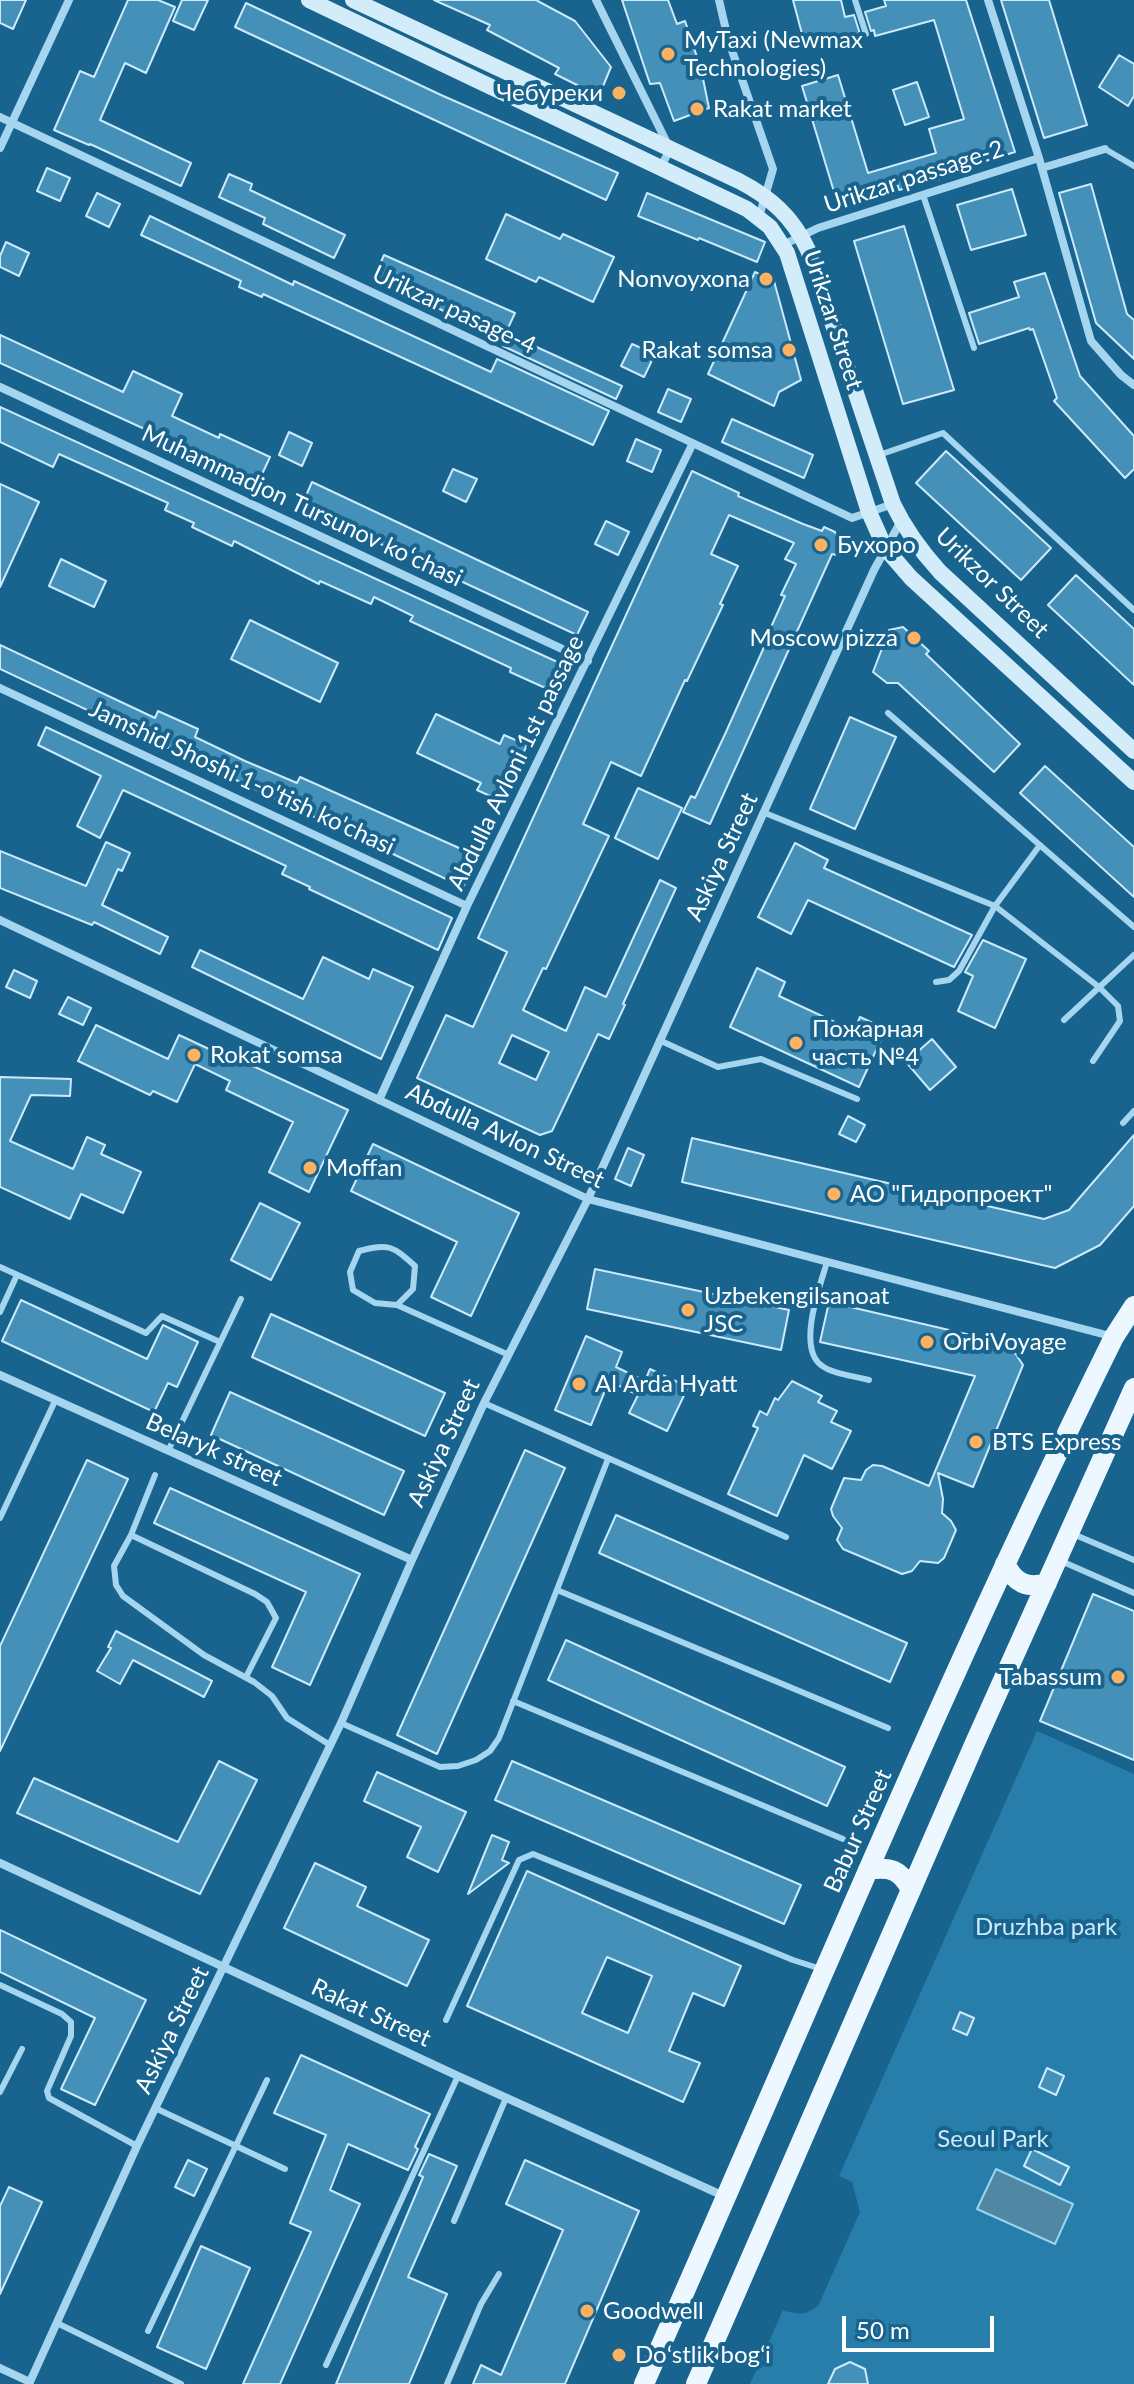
<!DOCTYPE html>
<meta charset="utf-8">
<style>
body{margin:0}
#map{position:relative;width:1134px;height:2384px;overflow:hidden;background:#18648e;font-family:Lato,sans-serif}
canvas{display:block}
.scale{position:absolute;left:842px;top:2316px;width:152px;height:36px;box-sizing:border-box;border:4px solid #fff;border-top:0;padding-left:10px;font-size:24px;line-height:28px;white-space:nowrap;color:#fff;-webkit-text-stroke:6px #18648e;paint-order:stroke}
</style>
<div id="map">
<canvas width="1134" height="2384"></canvas>
<div class="scale">50 m</div>
</div>
<script>
const ctx = document.querySelector('canvas').getContext('2d');
ctx.lineJoin = 'round';
function paint(path, color) { ctx.fillStyle = color; ctx.fill(path, 'evenodd'); }
function stroke(path, color, width, dash) { ctx.strokeStyle = color; ctx.lineWidth = width; ctx.lineCap = dash ? 'butt' : 'round'; ctx.setLineDash(dash || []); ctx.stroke(path); }
function drawText(font, color, halo, rows, align = 'center') {
  ctx.font = font + ' Lato,sans-serif'; ctx.lineWidth = 8; ctx.setLineDash([]); ctx.textBaseline = 'middle'; ctx.strokeStyle = halo; ctx.fillStyle = color; for (const [text, x, y, turn = 0] of rows) {
    ctx.save(); ctx.translate(x, y); ctx.rotate((+turn || 0) * Math.PI / 180); ctx.textAlign = isNaN(turn) ? turn : align; if (halo) ctx.strokeText(text, 0, 0); ctx.fillText(text, 0, 0); ctx.restore();
  }
}
const green = new Path2D(`
 M1037,1731L1134,1774V2384H750L783,2310C797,2315 808,2316 819,2304L860,2212L852,2182L839,2176Z`);
const water = new Path2D(`
 M996,2169L1073,2204L1055,2244L977,2209Z`);
const building = new Path2D(`
 M0,0H26L13,29L0,23Z
 M128,0H158L175,7L146,73L125,63L100,120L191,163L181,186L90,144L89,145L54,130L80,71L94,77Z
 M182,0H208L194,30L173,21Z
 M434,0H536L575,21L611,67L599,96L555,74L559,68L487,30L490,25Z
 M622,0H668L677,24L685,21L701,69L709,108L674,121L660,83L650,84Z
 M793,0H841L845,17L854,15L860,34L806,49Z
 M884,0H966L1015,152L939,175L940,179L899,190L898,186L838,205L802,86L838,75L868,173L936,153L929,129L964,119L934,20L875,36L874,30L871,31L865,12L886,6Z
 M1001,0H1049L1087,125L1044,138Z
 M246,3L441,95L618,173L606,200L235,27Z
 M1119,55L1134,64V96L1128,106L1099,87Z
 M917,82L929,117L905,125L893,90Z
 M47,168L70,178L60,201L37,191Z
 M229,174L252,184L250,190L345,235L334,258L263,224L265,218L219,197Z
 M1091,184L1127,314L1134,320V359L1096,323L1059,193Z
 M1012,189L1026,235L971,250L957,205Z
 M97,193L120,204L109,227L86,216Z
 M647,193L765,242L757,262L699,238L698,240L638,216Z
 M506,214L560,239L563,234L614,257L593,302L539,277L536,282L486,259Z
 M150,216L293,285L294,281L491,372L497,359L609,411L593,445L263,294L262,297L239,287L241,281L141,235Z
 M904,226L954,390L903,404L854,241Z
 M6,242L29,253L19,276L0,267V256Z
 M384,255L515,313L503,339L374,278Z
 M755,272L774,281L801,380L779,392L774,406L708,374Z
 M1045,273L1080,376L1134,436V469L1125,478L1054,401L1057,398L1033,329L1030,330L1029,328L979,344L969,313L1019,297L1014,282Z
 M508,334L622,386L616,399L503,346Z
 M0,335L123,392L133,371L182,394L172,416L219,438L220,434L270,457L258,483L183,449L184,447L0,363Z
 M632,344L655,354L644,377L621,366Z
 M668,389L691,399L681,422L658,412Z
 M0,407L564,665L552,691L510,672L511,668L410,621L413,616L374,597L371,604L320,581L319,584L234,541L232,546L192,527L194,523L165,510L168,503L59,454L53,467L0,442Z
 M732,419L813,455L804,478L722,442Z
 M289,432L312,443L302,466L279,455Z
 M636,439L661,450L652,472L627,461Z
 M946,451L1051,548L1021,580L916,483Z
 M453,469L477,479L466,502L443,491Z
 M692,471L739,493L738,496L803,524L822,531L824,527L835,532L840,545L836,555L832,554L710,824L683,812L691,796L695,798L726,732L769,636H767L785,596L781,595L796,564L785,559L794,543L729,515L711,554L738,566L720,604L723,605L687,681L685,680L641,776L611,762L583,824L609,836L546,969L543,968L523,1010L566,1031L585,987L606,997L660,880L676,888L623,1004L625,1005L609,1039L598,1034L552,1131L540,1135L417,1078L446,1015L473,1027L507,952L478,938ZM512,1035L549,1052L536,1080L499,1063Z
 M312,482L588,612L577,635L301,507Z
 M0,484L39,502L0,587Z
 M606,521L629,532L618,555L595,544Z
 M61,559L106,581L94,607L49,586Z
 M1076,575L1134,629V685L1048,605Z
 M250,620L338,663L320,702L231,659Z
 M903,627L929,651L926,654L1020,744L994,772L898,683H887L873,672L889,630Z
 M0,645L155,718L158,711L198,729L195,737L245,761L297,783L300,777L477,856L463,887L0,669Z
 M436,714L500,744L504,735L527,745L501,801L477,790L481,783L417,753Z
 M850,717L896,737L855,829L810,809Z
 M46,727L452,918L438,950L309,889L310,887L282,874L286,866L123,790L100,838L77,826L101,776L38,745Z
 M1045,766L1134,847V897L1020,793Z
 M638,788L682,808L658,859L615,838Z
 M106,842L130,853L122,871L118,869L102,905L168,937L160,954L94,922L92,925L0,888V851L86,886Z
 M795,843L828,860L824,868L972,935L954,967L808,900L791,934L758,917Z
 M983,940L1026,959L995,1028L958,1011L973,976L965,972Z
 M200,950L303,999L323,957L369,979L373,969L413,987L381,1059L192,967Z
 M757,968L785,982L779,996L854,1031L860,1017L886,1029L859,1087L730,1027Z
 M14,970L37,981L30,998L6,987Z
 M68,997L91,1008L83,1025L59,1014Z
 M96,1025L168,1059L179,1035L239,1063L240,1060L348,1110L309,1192L269,1172L293,1122L226,1090L230,1081L195,1064L177,1102L153,1091L150,1095L78,1061Z
 M932,1039L956,1067L930,1090L906,1062Z
 M0,1077L71,1079L70,1096L31,1095L10,1141L73,1169L87,1137L105,1145L101,1154L141,1172L123,1213L81,1194L70,1219L0,1187Z
 M848,1116L865,1125L856,1142L839,1134Z
 M1134,1135V1206L1100,1245L1055,1268L682,1182L692,1138L1044,1219L1069,1210Z
 M373,1144L519,1213L471,1316L431,1297L457,1242L351,1191Z
 M628,1148L644,1155L631,1186L615,1179Z
 M260,1203L300,1223L271,1280L231,1260Z
 M595,1269L789,1310L781,1350L587,1309Z
 M21,1300L147,1359L163,1325L198,1342L177,1387L168,1383L154,1412L2,1341Z
 M829,1302L1009,1344L1023,1365L973,1487L938,1473L943,1499L942,1513L951,1521L956,1530L944,1558L938,1563L920,1561L912,1571L902,1574L843,1549L837,1540L842,1528L833,1516L831,1509L844,1478L861,1480L866,1470L873,1465L882,1466L929,1486L975,1376L820,1342Z
 M271,1314L445,1393L425,1436L252,1357Z
 M586,1336L622,1352L616,1367L645,1381L650,1369L688,1387L667,1431L629,1413L638,1395L609,1381L591,1425L555,1410Z
 M792,1381L822,1396L818,1402L837,1411L831,1422L851,1431L832,1469L804,1455L777,1516L728,1494L758,1428L753,1426L760,1411L767,1415L775,1398L778,1400Z
 M230,1392L404,1471L384,1515L211,1435Z
 M525,1450L565,1468L437,1754L397,1735Z
 M87,1460L128,1479L0,1751V1646Z
 M170,1488L360,1574L310,1685L272,1667L306,1592L154,1523Z
 M616,1515L907,1643L890,1682L599,1553Z
 M1093,1594L1134,1611V1760L1040,1721Z
 M116,1631L212,1681L204,1697L133,1660L120,1684L97,1671L111,1648L108,1647Z
 M566,1640L845,1767L827,1806L548,1680Z
 M219,1761L257,1780L200,1894L17,1813L34,1778L178,1842Z
 M512,1761L801,1885L784,1924L495,1800Z
 M377,1772L466,1812L438,1872L407,1857L421,1827L364,1801Z
 M492,1835L509,1842L502,1860L509,1863L468,1894Z
 M315,1863L366,1887L357,1906L429,1940L407,1986L284,1928Z
 M527,1871L741,1966L724,2006L693,1993L669,2051L700,2063L683,2102L467,2006ZM607,1957L652,1976L628,2033L582,2013Z
 M0,1930L146,2000L95,2105L61,2089L95,2018L0,1972Z
 M960,2012L974,2018L967,2035L953,2029Z
 M301,2055L430,2114L415,2147L418,2149L408,2170L348,2144L330,2190L360,2204L280,2384H243L311,2232L290,2223L326,2135L274,2113Z
 M1047,2068L1064,2076L1056,2095L1039,2087Z
 M1032,2149L1069,2167L1060,2185L1024,2166Z
 M429,2154L457,2166L408,2277L447,2294L409,2384H336L423,2177L419,2175Z
 M188,2160L207,2169L194,2196L175,2187Z
 M525,2160L639,2211L565,2384H473L481,2365L501,2375L563,2230L506,2204Z
 M9,2187L42,2202L0,2294V2206Z
 M201,2246L250,2268L206,2369L157,2347Z
 M850,2362L865,2369L868,2384H828L835,2369Z`);
const lane = new Path2D(`
 M855,0L866,34
 M1105,149L1134,166
 M923,195L974,348
 M879,455L943,433L1134,610
 M888,713L1134,927
 M765,813L995,906L1099,987L1118,1006L1120,1021L1093,1061
 M936,982L949,980L959,971L995,906L1040,845
 M1064,1020L1134,955
 M659,1040L718,1067L761,1059L857,1099
 M1123,1123L1134,1111
 M827,1262C820,1286 797,1347 821,1365C832,1374 855,1376 869,1380
 M0,1267L146,1333L162,1316L220,1342
 M397,1305L413,1289L415,1266C393,1246 389,1243 359,1251L350,1272L353,1290L375,1303L397,1305L509,1355
 M0,1312L17,1275
 M484,1403L786,1537
 M168,1451L241,1299
 M155,1475L131,1535L114,1566L116,1585L123,1596L204,1655L254,1682L272,1696L287,1718L330,1745
 M0,1518L55,1401
 M1073,1534L1134,1560
 M131,1535L255,1594L267,1602L276,1618L246,1677
 M1061,1561L1134,1593
 M557,1590L888,1728
 M513,1701L843,1839
 M341,1723L440,1767L458,1766L476,1760L490,1751L499,1738L608,1459
 M0,1985L62,2014L71,2022V2036L47,2091L49,2098L137,2146
 M446,2020L519,1860L533,1854L793,1960L821,1969
 M0,2092L22,2049
 M155,2108L285,2169
 M454,2221L506,2098
 M57,2323L181,2384
 M148,2331L267,2080
 M326,2365L458,2076
 M447,2384L481,2304L499,2274`);
const street = new Path2D(`
 M596,0L670,149L661,167
 M719,0L728,39L773,169L759,217
 M988,0L1039,158L1091,341L1121,375L1134,385
 M0,117L852,518L893,504
 M0,148L69,0
 M1042,168L1105,149
 M783,245L818,228L1039,158
 M0,387L588,661
 M0,688L467,906
 M0,920L588,1199L1114,1337
 M379,1100L467,906L692,445
 M0,1375L412,1560
 M0,1863L458,2076L726,2197
 M0,2368L30,2382
 M29,2384L137,2146L341,1723L412,1560L484,1403L588,1199L874,570L901,521`);
const secondary = new Path2D(`
 M309,0L747,209L770,227L787,253L869,512L885,548L911,578L1134,782
 M353,0L739,181C770,197 793,217 808,250L893,504C905,529 921,551 940,572L1134,751`);
const primary = new Path2D(`
 M1005,1564C1015,1583 1027,1589 1047,1583
 M868,1870C890,1866 901,1870 911,1890
 M644,2384C799,2034 944,1680 1114,1337L1134,1306
 M696,2384L974,1745L1134,1388`);
const markers = [
 [668,54,8,"#ffb162"],
 [619,93,8,"#ffb162"],
 [697,109,8,"#ffb162"],
 [766,279,8,"#ffb162"],
 [789,350,8,"#ffb162"],
 [821,545,8,"#ffb162"],
 [914,638,8,"#ffb162"],
 [796,1043,8,"#ffb162"],
 [194,1055,8,"#ffb162"],
 [310,1168,8,"#ffb162"],
 [834,1194,8,"#ffb162"],
 [688,1310,8,"#ffb162"],
 [927,1342,8,"#ffb162"],
 [579,1384,8,"#ffb162"],
 [976,1442,8,"#ffb162"],
 [1118,1677,8,"#ffb162"],
 [587,2311,8,"#ffb162"],
 [619,2355,8,"#ffb162"]
];
const poiNames = [
 ["MyTaxi (Newmax",684,40],
 ["Technologies)",684,68],
 ["Чебуреки",603,93,"right"],
 ["Rakat market",713,109],
 ["Nonvoyxona",750,279,"right"],
 ["Rakat somsa",773,350,"right"],
 ["Бухоро",837,545],
 ["Moscow pizza",898,638,"right"],
 ["Пожарная",812,1029],
 ["часть №4",812,1057],
 ["Rokat somsa",210,1055],
 ["Moffan",326,1168],
 ["АО \"Гидропроект\"",850,1194],
 ["Uzbekengilsanoat",704,1296],
 ["JSC",704,1324],
 ["OrbiVoyage",943,1342],
 ["Al Arda Hyatt",595,1384],
 ["BTS Express",992,1442],
 ["Tabassum",1102,1677,"right"],
 ["Goodwell",603,2311],
 ["Doʻstlik bogʻi",635,2355]
];
const streetNames = [
 ["Urikzar passage-2",914,177,-18],
 ["Urikzar pasage-4",454,310,25],
 ["Urikzar Street",833,320,72],
 ["Muhammadjon Tursunov koʻchasi",302,506,25],
 ["Urikzor Street",992,583,44],
 ["Abdulla Avloni 1st passage",516,763,-64],
 ["Jamshid Shoshi 1-o'tish ko'chasi",242,778,25],
 ["Askiya Street",722,857,-65],
 ["Abdulla Avlon Street",505,1136,25],
 ["Askiya Street",444,1443,-65],
 ["Belaryk street",214,1450,24],
 ["Babur Street",858,1831,-66],
 ["Rakat Street",371,2013,25],
 ["Askiya Street",172,2030,-64]
];
const parkNames = [
 ["Druzhba park",1046,1927],
 ["Seoul Park",993,2139]
];
paint(green, '#287eab');
paint(water, '#5187a3');
stroke(water, '#97d4f1', 2);
paint(building, '#4590b8');
stroke(building, '#cbeafb', 2);
stroke(lane, '#a5d5ef', 6);
stroke(street, '#a5d5ef', 8);
stroke(secondary, '#d2ecfa', 16);
stroke(primary, '#ecf7ff', 20);
for (const [x, y, r, color] of markers) { const dot = new Path2D(); dot.arc(x, y, r, 0, 2 * Math.PI); ctx.fillStyle = color; ctx.fill(dot); stroke(dot, '#18648e', 3); }
drawText('24px', '#fff', '#18648e', poiNames, 'left');
drawText('24px', '#fff', '#18648e', streetNames);
drawText('24px', '#cbeafb', '#18648e', parkNames);
</script>
